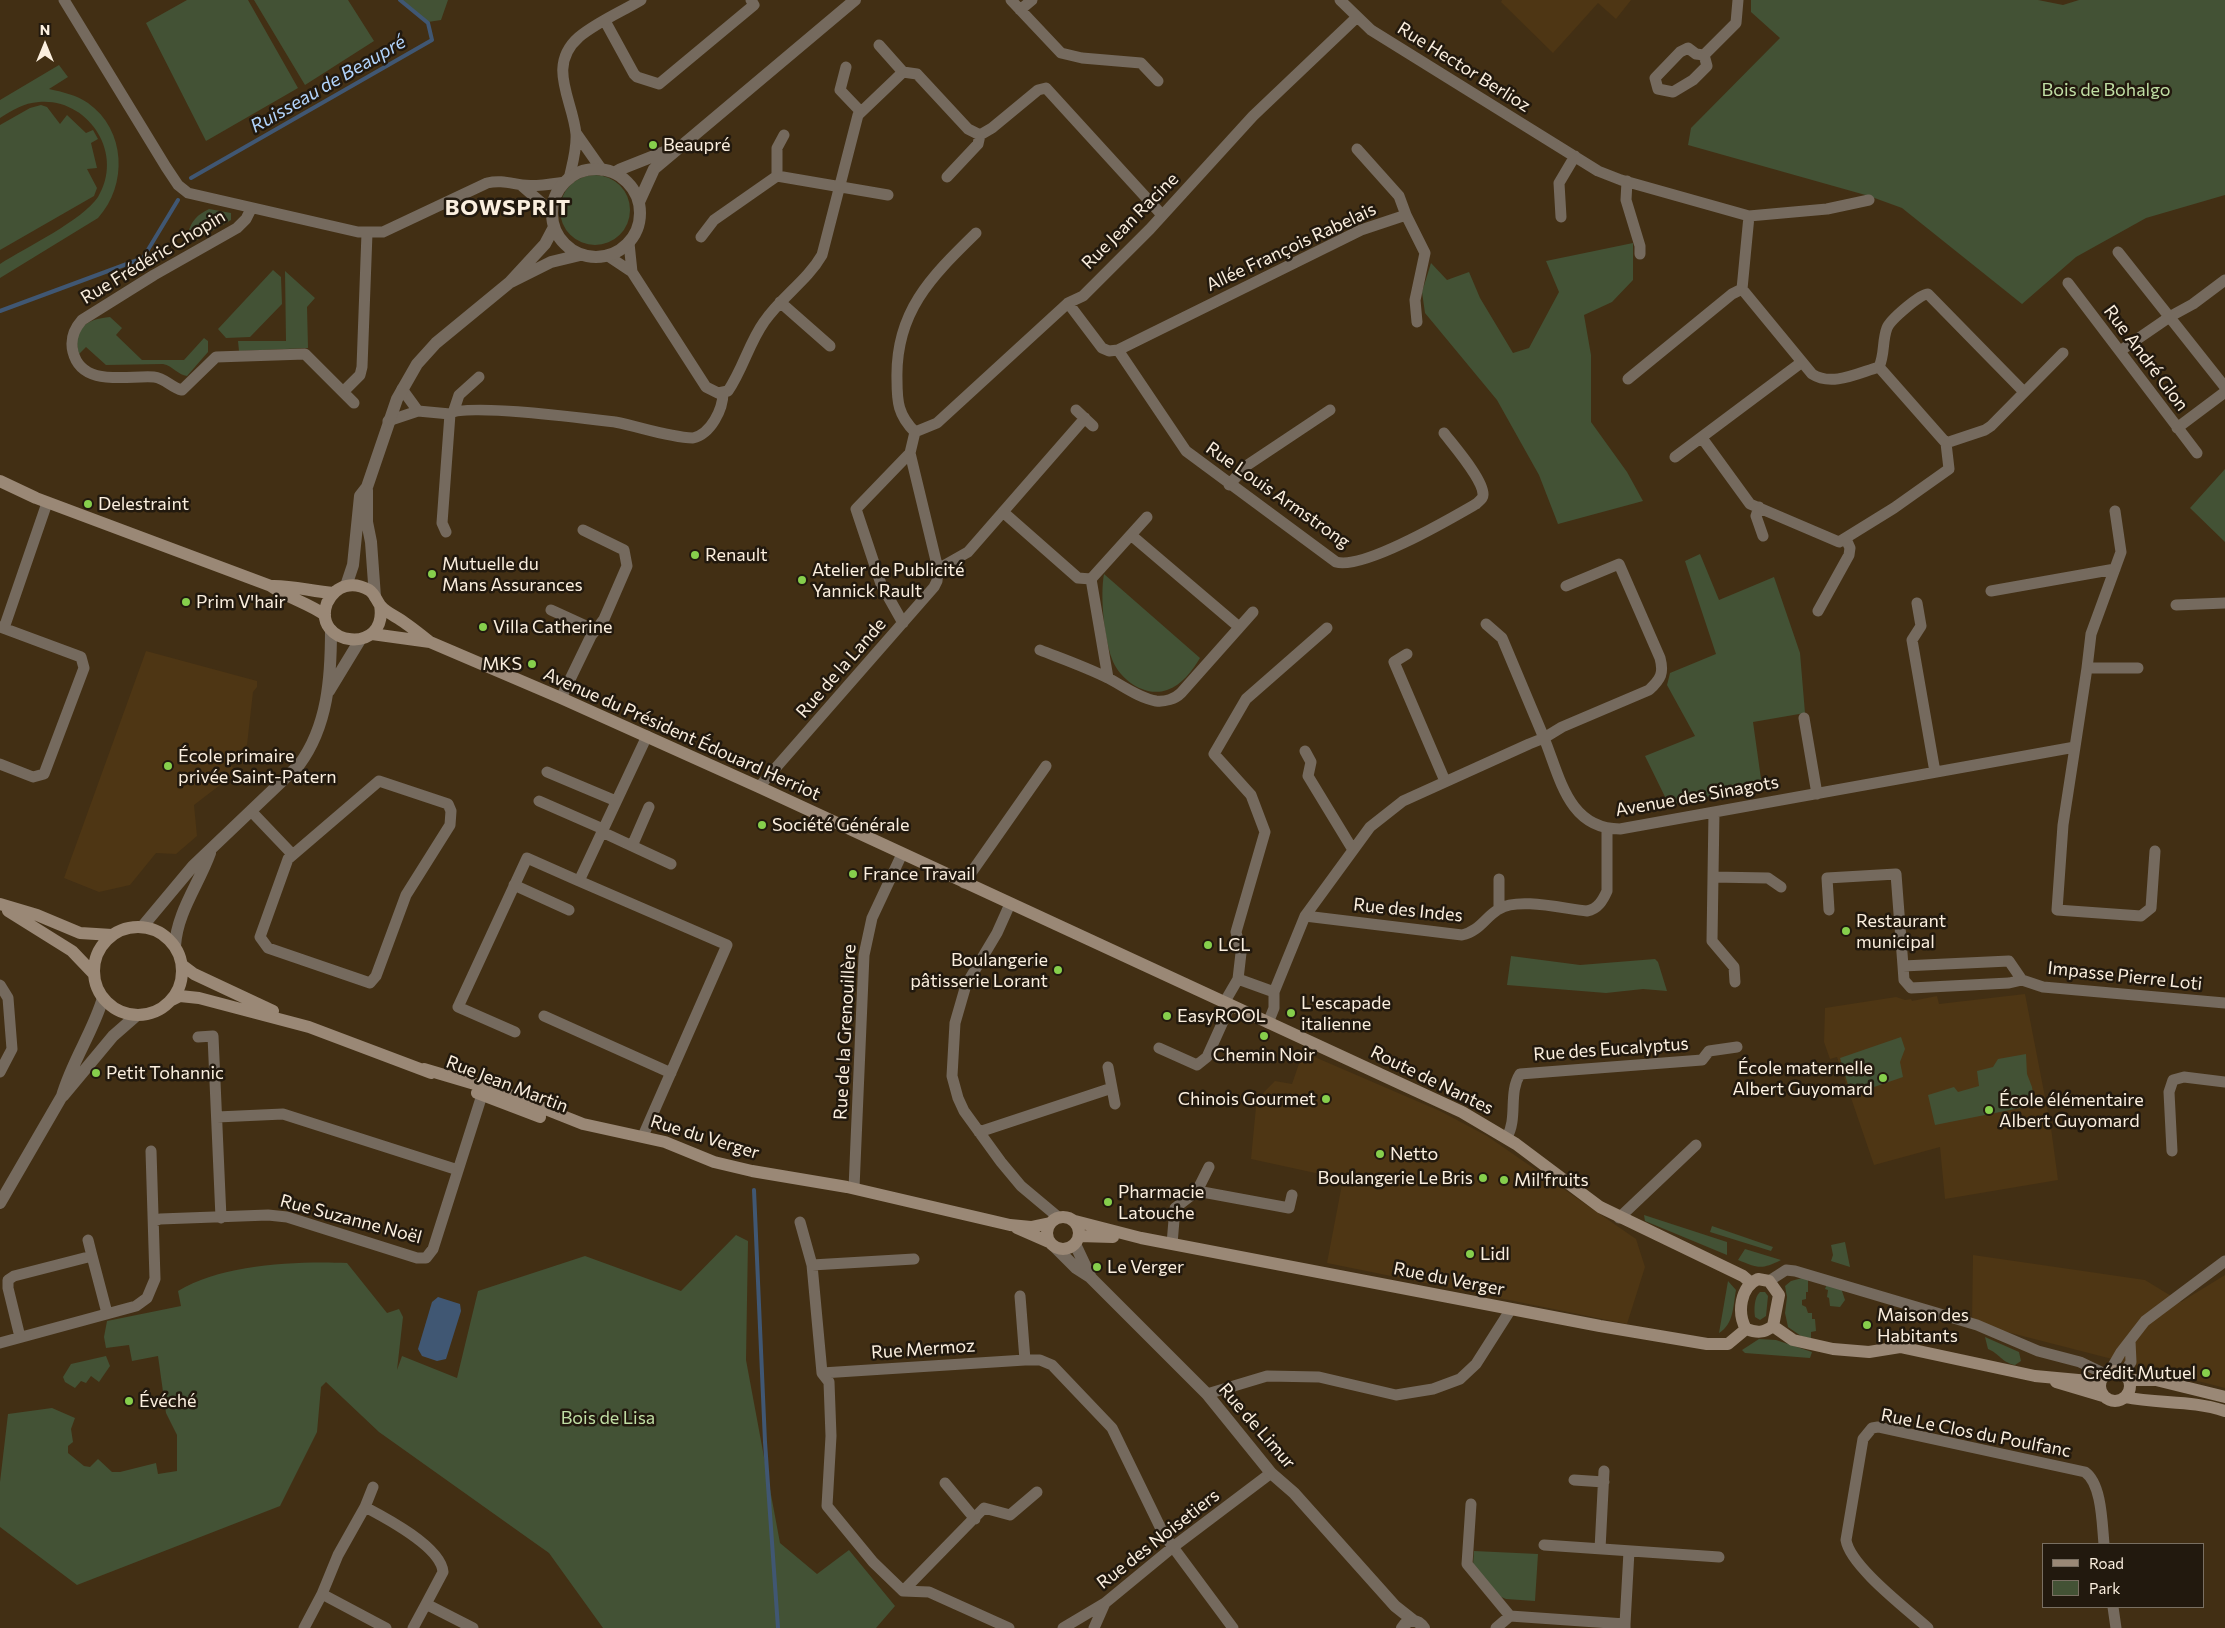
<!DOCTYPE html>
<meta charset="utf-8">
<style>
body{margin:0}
#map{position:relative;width:2225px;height:1628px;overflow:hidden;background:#422f14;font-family:Commissioner,sans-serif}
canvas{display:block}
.legend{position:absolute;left:2042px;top:1543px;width:162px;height:65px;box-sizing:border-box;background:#22190e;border:1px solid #796f62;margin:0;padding:6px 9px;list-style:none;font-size:15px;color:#fbefdf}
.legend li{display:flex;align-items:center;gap:10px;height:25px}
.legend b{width:25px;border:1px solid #796f62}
.north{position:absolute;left:20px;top:20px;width:50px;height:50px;-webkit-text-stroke:4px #22190e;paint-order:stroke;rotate:0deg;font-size:14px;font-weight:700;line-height:20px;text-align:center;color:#fbefdf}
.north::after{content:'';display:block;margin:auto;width:18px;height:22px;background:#fbefdf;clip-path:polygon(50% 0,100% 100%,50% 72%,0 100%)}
</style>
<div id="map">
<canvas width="2225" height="1628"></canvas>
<ul class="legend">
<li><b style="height:6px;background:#9a8876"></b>Road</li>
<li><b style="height:14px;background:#435235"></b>Park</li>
</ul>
<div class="north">N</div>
</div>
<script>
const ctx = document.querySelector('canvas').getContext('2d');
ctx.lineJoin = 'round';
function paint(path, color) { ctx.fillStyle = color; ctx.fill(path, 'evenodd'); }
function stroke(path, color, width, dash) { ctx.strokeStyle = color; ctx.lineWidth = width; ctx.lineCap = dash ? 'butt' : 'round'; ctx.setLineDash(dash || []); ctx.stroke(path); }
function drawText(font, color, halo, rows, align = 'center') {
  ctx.font = font + ' Commissioner,sans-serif'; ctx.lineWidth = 5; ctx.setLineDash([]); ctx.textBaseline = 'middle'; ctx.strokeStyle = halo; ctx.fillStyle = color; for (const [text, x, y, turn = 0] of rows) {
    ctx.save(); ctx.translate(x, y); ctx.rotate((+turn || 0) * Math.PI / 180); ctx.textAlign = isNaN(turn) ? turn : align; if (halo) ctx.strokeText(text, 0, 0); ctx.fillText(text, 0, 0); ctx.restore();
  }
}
const built = new Path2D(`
 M1502,0H1631L1616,19L1598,3L1553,53L1501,2Z
 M146,651L257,681V687L253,692L247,745L227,761L237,772L194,805L197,836L176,854L156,853L130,885L99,892L64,878Z
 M2025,994L2051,1128L2058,1180L1945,1199L1940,1147L1874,1165L1837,1057L1830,1059L1824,1042L1825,1008L1896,997L1905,1000L1911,999L1912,1001L1937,996L1939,1004Z
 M1303,1052L1440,1111L1487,1136L1636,1239L1645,1267L1627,1324L1327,1263L1343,1179L1251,1159L1256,1107L1264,1092L1275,1081L1292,1084Z
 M1973,1255L2145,1280L2181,1302L2225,1275V1388L1972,1323Z`);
const green = new Path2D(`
 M187,0H248L298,88L206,141L146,23Z
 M254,0H348L374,41L305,85Z
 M399,0H448L441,20L428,22Z
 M1751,0H2038L2063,5L2079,0H2225V195L2146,218L2076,257L2022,304L1902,208L1869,196L1688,145L1691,128L1780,38L1751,12Z
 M59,65L68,77L49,89C63,92 76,95 88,103C126,130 128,185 98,218L0,278V264C25,248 83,220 98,197C125,153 88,98 39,102C23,103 13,110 0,118V100Z
 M41,105L47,107L60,124L67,115L86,133L93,130L98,139L91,143L97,168L87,169L97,188L94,196L0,250V125L30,108Z
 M560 210a35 35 0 1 1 70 0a35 35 0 1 1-70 0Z
 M209,209L231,213V220L193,242L188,233C192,220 197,215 209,209Z
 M1633,243V280L1612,302L1584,315L1591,355V422L1627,472L1643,501L1558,524L1539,475L1497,400L1425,313L1422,292L1431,263L1447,280L1469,272L1480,298L1513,353L1529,348L1559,292L1546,261Z
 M273,270L281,277L282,304L250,337L226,338L218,329Z
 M285,271L315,298L307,307L308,348L239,351L238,341H286Z
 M110,317L122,328L116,335L142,360H184L204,338L208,341V352L187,376C178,375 173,366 163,364L106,365L86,347L79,354C72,329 86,319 110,317Z
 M2225,469V542L2190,508Z
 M1700,554L1719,600L1774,577L1800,653L1805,713L1753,722L1762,786L1669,805L1645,756L1695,736L1667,685L1670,673L1716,654L1685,561Z
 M1104,574L1200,658C1192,671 1182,685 1167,690C1145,698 1119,679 1112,659C1104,637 1100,596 1104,574Z
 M1511,956L1580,965L1655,959L1658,962L1667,991L1643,989L1606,993L1507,985Z
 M1901,1037L1905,1049L1900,1062L1903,1077L1851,1095L1840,1058Z
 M2026,1054L2027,1074L2032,1087L2035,1105L1935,1125L1928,1095L1954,1087L1958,1092L1979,1086L1977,1071L1993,1067L1998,1059Z
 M1644,1215L1727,1242V1255L1645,1221Z
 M1712,1226L1773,1247L1771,1251L1710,1232Z
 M736,1235L748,1241L746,1360L780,1543L817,1574L849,1550L895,1606L876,1628H603L549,1553L379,1432L326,1382L321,1387L317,1432L280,1506L77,1585L0,1527V1482L8,1414L52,1408L75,1418L71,1429L73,1442L68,1446V1453L84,1466L90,1467L98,1459L112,1472H120L156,1463L158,1474L177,1471V1435L166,1413L158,1356L132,1361L129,1345L106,1348L104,1337L107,1321L181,1306L178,1291C222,1264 296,1261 347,1263L387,1313L399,1309L403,1317L397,1370L402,1356L457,1378L478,1291L585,1256L681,1291Z
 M1845,1242L1850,1267L1831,1261L1833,1255L1831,1245Z
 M1745,1249L1781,1260C1761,1270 1758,1268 1738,1260Z
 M1802,1278L1808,1279V1292H1806V1299L1802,1300V1305L1806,1307L1808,1313H1812V1319H1815L1816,1331L1811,1332V1339L1801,1336L1788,1327L1785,1313L1787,1297L1785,1286L1791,1281Z
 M1728,1281L1736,1290C1733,1306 1734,1324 1719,1333Z
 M1827,1284L1841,1288L1845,1300L1840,1307L1830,1306L1829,1298L1827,1297L1828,1290L1825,1289Z
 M1760,1292H1765L1768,1296L1766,1316L1760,1320L1755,1317C1754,1310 1754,1297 1760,1292Z
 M1985,1337L2019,1352L2021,1361L2015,1365C2001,1362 2000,1354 1988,1349Z
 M1759,1339L1776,1340L1812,1352L1810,1358L1745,1353L1742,1350Z
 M106,1356L110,1366L99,1382L91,1376L86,1383L81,1381L75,1388L65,1382L63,1377L71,1364Z
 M1474,1551L1538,1554L1535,1601L1506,1599L1499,1596L1473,1565Z`);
const water = new Path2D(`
 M438,1297L460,1304L461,1311L446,1359L437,1361L422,1356L418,1349L432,1302Z`);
const stream = new Path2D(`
 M191,178L432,40L428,23L400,0
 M0,311L143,258L178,200
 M754,1190L765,1442L778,1628`);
const minor = new Path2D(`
 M64,0L166,167L178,185L188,193L358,232H383L487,183C500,180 509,183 522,185C536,187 551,184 565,182
 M1011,0L1061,53L1082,58L1141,63L1158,81
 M1340,0L1371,30L1598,171L1621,180L1749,216L1827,209L1869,200
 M1020,10L1032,0
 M605,21L634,74L637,77L659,84L754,5L751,0
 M879,45L903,72
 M1688,48L1696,54L1704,55L1707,66L1693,80L1673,92L1658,89L1655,78L1680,52Z
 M1704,55L1736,23L1738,0
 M846,67L840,90L861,112
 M576,133L602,170
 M1357,149L1399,196L1406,215
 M777,176V148L784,135
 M947,177L978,144L980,135
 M569,179C572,165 577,149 576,134C573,100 546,66 579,37C597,22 621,12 641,0
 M1627,181L1626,200L1640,246V254
 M521,185L552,212
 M251,209L246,219L237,228L154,275L82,320C74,329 70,340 73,352C82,388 128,375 154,377C165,378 172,388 182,390L216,357L305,354L343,392L360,375L362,367L367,233
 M1749,216L1742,289L1812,374C1832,387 1858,373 1879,367L1946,443L1985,430L1991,426L2063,353
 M1561,217L1559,183L1575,156
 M701,237L714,220L777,176L888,195
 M629,243L632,272L706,387L718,393L728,391C743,369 749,343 764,322C781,297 807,281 822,255L858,115L903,72L917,74L968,129L980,135L992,128L1038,90L1046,88L1162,215
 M2118,252L2225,387
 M608,256L632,272
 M2068,283L2197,453
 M780,302L830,346
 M1068,303L1102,348L1109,351L1118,350L1186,451L1336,562C1363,570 1450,519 1476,504C1479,501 1483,499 1483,495C1484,480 1453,445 1444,433
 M1118,350L1361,230L1406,215L1425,253L1415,300L1417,322
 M2120,351L2171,316L2193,304L2225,280
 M1879,367C1885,354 1882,341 1887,328C1890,320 1920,294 1928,294L2024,392
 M1628,379L1732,294L1742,289
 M402,389L418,411
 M343,392L354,403
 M454,410L459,395L479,377
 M1076,410L1093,426
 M450,414C462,402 591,419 615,422C641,427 667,437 693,438C711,434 723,409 723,393
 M388,421L418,411L450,414L442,523L446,532
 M2177,428L2225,392
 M915,432L937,423L1068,303L1083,296L1150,229L1253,116L1356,18
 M915,432C898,415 897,402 897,380C895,312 931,277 976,233
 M915,432L910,453L938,569
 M1702,438L1750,504L1839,542L1894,508L1949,469L1946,443
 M1675,457L1802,362
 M1229,485L1246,466L1330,410
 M1759,507L1756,516L1763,536
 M1003,512L1078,578L1091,579
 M1131,535L1239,627
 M1091,579L1108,678
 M1091,579L1147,517
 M1991,591L2115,569
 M1917,603L1921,626L1912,640L1935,772
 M2176,605L2225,603
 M551,610L586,626L594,632
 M1818,611L1849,555L1850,548L1846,539
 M903,623L881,584L856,509L910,453
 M1486,624L1502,638L1544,738L1562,727L1649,690C1661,679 1664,673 1660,658L1619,564L1566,586
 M0,627L81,657L84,668L44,774L33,777L0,764
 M4,628L47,503
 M1040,650C1063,659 1086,667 1108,678C1123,686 1139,698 1156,701C1165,702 1175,699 1181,693L1253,612
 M1407,654L1394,662L1445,781
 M2087,668L2091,634L2121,552L2115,511
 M561,698L591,636L604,619L627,566L624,550L583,530
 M1804,718L1817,794
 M2075,747L2063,825L2057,910L2141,916L2151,908L2155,851
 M1305,751L1311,762L1308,776L1353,850
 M547,772L616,801
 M379,781L448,804L451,811L450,825L406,895L376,976L370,983L268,948L260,937L288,859Z
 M759,787L934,587L937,581L938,569L968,552L1085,418
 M539,801L603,829
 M251,811L292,854
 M1714,812L1712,941L1734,967L1735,982
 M602,832L671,864
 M632,846L649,807
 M1713,877L1768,878L1781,887
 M964,883L1046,766
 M514,885L569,910
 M1010,904L997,933L966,985L955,1023L952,1076L958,1098L964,1111L1001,1162L1021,1186L1058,1217
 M1499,909V879
 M1829,910L1827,878L1896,874L1903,966L2009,961L2022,980L2043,987L2225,1003
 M1305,916L1462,935C1480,931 1485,917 1499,909C1518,897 1565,909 1587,911C1598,909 1603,900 1607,891V829
 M1903,966L1904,980L1911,988L2009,983L2022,980
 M1238,979L1274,992
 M0,985L8,998L12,1049L0,1072
 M1224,1003L1238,979L1241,953L1236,932L1265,832L1251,795L1214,754L1246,699L1327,628
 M544,1016L671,1073
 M1268,1023L1274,1008V992L1305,916L1370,827L1403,801L1529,744L1544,738C1560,777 1568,829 1620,829L2075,747L2087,668H2138
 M515,1032L458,1007L527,858L579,881
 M198,1037L213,1036L221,1218
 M1159,1048L1197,1065L1207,1057L1230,1006
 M1108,1067L1115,1104
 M217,1117L283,1114L458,1170
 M979,1132L1112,1088
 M643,1136L727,945L579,881L647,736
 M1507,1137C1518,1118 1508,1093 1520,1074L1702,1060L1709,1051L1737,1047
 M2172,1151L2169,1092L2173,1080L2184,1077L2225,1082
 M854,1188L864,955L872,918L902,854
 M1197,1191L1289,1208L1292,1195
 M1619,1218L1696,1145
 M155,1221L160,1219L268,1215L287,1217L417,1258H426L433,1249L482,1095
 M800,1222L812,1265L822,1373L829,1382L831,1436L827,1506L873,1562L903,1591L929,1592L1009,1628
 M88,1240L92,1256
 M1172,1244L1175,1208L1197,1191L1209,1167
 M812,1265L914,1259
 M1769,1281L1786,1270L1795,1271L1977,1325L2038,1351L2080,1362L2105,1374
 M20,1337L8,1288V1280L14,1276L92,1256L107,1313
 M0,1343L136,1306L147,1298L155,1279L151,1151
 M1025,1360H1040L1052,1365L1112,1428L1164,1535L1233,1628
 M2110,1371L2121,1352L2145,1321L2225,1261
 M822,1373L1025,1360L1020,1296
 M2124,1373L2131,1362L2130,1341
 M1207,1394L1267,1376L1319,1377L1396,1395L1433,1389L1460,1379L1476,1364L1511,1309
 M1574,1480L1604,1482
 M945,1483L975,1519
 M1471,1504L1467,1564L1510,1616
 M365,1507L373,1487
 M1544,1545L1719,1557
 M1600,1549L1604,1471
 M903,1591L984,1508L1010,1515L1037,1492
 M322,1594L338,1555L365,1507C386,1518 441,1547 443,1572L426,1604
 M2113,1607L2116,1628
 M1625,1624L1629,1551
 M304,1628L322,1594L386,1628
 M413,1628L426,1604L473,1628
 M1063,1628L1105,1603L1173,1547L1271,1473
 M1094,1628L1105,1603
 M1496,1628L1510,1616L1625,1624V1628
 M1928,1628C1907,1609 1850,1566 1846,1540L1863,1439L1872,1428L1878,1427L2085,1472C2102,1484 2102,1524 2104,1544`);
const tertiary = new Path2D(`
 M552 213a44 44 0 1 1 88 0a44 44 0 1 1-88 0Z
 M614,173L621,169L669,150
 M639,202L654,169L855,0
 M511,282L551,262L580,255
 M367,490V522L371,542L375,597
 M346,586L353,565L360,496L367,487L397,399L417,364L436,343L509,283L545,244L554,227
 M329,691L360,640
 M142,927L193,866L299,765C328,726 331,677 331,630
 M175,946C177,912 199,884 210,853
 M63,1096L113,1036L137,1015
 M0,1203L62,1096C72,1061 93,1032 103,998
 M1075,1244L1091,1278L1207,1394L1271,1473L1294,1493L1395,1606L1414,1621
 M1056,1248L1076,1268L1090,1277
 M1402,1628C1408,1618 1418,1619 1424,1628`);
const secondary = new Path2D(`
 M0,481L36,498L271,586C288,598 308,603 325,615
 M271,586C292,585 313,592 334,593
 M380,605C389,656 311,646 327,603C331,595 338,588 346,586C354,584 362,586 369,590C375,594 376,600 380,605C386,613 398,617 405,623C414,629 422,636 430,642
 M372,634L430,642L561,698L759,787L1462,1112L1516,1144L1600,1207L1743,1276L1750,1282
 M0,904L37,915L80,933L112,935
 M8,911L72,951L94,974
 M94 971a44 44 0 1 1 88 0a44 44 0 1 1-88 0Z
 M182,965L194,974L273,1011
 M172,1000L180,996L199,998L309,1027L431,1073
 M424,1069L505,1093L583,1124L665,1142L714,1162L752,1171L847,1187L1010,1225L1031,1227L1050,1223
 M477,1093L540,1117
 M1047 1233a16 16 0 1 1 32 0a16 16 0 1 1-32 0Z
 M1075,1221L1141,1238L1600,1326L1707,1344H1728L1746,1329
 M1017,1228L1049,1242
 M1079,1236L1113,1237
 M1758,1279L1769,1281L1779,1295L1773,1326C1764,1333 1757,1333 1746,1329C1737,1313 1740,1287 1758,1279Z
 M1773,1326L1793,1340L1833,1349L1869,1352L1900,1347L2035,1376L2100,1382
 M2100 1386a15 15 0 1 1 30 0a15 15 0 1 1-30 0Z
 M2129,1380H2156L2225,1397
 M2056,1382L2103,1396
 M2125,1397C2158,1404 2192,1400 2225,1411`);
const markers = [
 [653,145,5,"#86cf4c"],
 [88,504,5,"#86cf4c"],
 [695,555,5,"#86cf4c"],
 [432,574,5,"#86cf4c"],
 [802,580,5,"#86cf4c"],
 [186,602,5,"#86cf4c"],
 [483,627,5,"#86cf4c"],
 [532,664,5,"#86cf4c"],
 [168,766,5,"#86cf4c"],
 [762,825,5,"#86cf4c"],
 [853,874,5,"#86cf4c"],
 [1846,931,5,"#86cf4c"],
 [1208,945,5,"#86cf4c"],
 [1058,970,5,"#86cf4c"],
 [1291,1013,5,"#86cf4c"],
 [1167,1016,5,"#86cf4c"],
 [1264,1036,5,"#86cf4c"],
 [96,1073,5,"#86cf4c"],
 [1883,1078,5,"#86cf4c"],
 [1326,1099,5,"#86cf4c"],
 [1989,1110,5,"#86cf4c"],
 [1380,1154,5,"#86cf4c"],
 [1483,1178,5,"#86cf4c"],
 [1504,1180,5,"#86cf4c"],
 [1108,1202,5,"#86cf4c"],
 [1470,1254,5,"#86cf4c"],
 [1097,1267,5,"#86cf4c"],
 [1867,1325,5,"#86cf4c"],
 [2206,1373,5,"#86cf4c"],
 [129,1401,5,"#86cf4c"]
];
const streetNames = [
 ["Rue Hector Berlioz",1464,67,32],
 ["Rue Jean Racine",1130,221,-45],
 ["Allée François Rabelais",1291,247,-25],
 ["Rue Frédéric Chopin",153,257,-31],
 ["Rue André Glon",2146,358,53],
 ["Rue Louis Armstrong",1278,495,35],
 ["Rue de la Lande",841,668,-49],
 ["Avenue du Président Édouard Herriot",682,734,24],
 ["Avenue des Sinagots",1697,796,-10],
 ["Rue des Indes",1408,910,6],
 ["Impasse Pierre Loti",2125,976,6],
 ["Rue de la Grenouillère",845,1032,-87],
 ["Rue des Eucalyptus",1611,1049,-4],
 ["Route de Nantes",1432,1080,26],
 ["Rue Jean Martin",507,1084,21],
 ["Rue du Verger",705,1137,17],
 ["Rue Suzanne Noël",351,1219,15],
 ["Rue du Verger",1449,1279,11],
 ["Rue Mermoz",923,1349,-4],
 ["Rue de Limur",1257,1426,49],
 ["Rue Le Clos du Poulfanc",1976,1433,11],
 ["Rue des Noisetiers",1158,1539,-38]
];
const parkNames = [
 ["Bois de Bohalgo",2106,90],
 ["Bois de Lisa",608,1418]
];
const poiNames = [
 ["Beaupré",663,145],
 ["Delestraint",98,504],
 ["Renault",705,555],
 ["Mutuelle du",442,564],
 ["Mans Assurances",442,585],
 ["Atelier de Publicité",812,570],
 ["Yannick Rault",812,591],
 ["Prim V'hair",196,602],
 ["Villa Catherine",493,627],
 ["MKS",522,664,"right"],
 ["École primaire",178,756],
 ["privée Saint-Patern",178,777],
 ["Société Générale",772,825],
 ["France Travail",863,874],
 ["Restaurant",1856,921],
 ["municipal",1856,942],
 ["LCL",1218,945],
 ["Boulangerie",1048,960,"right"],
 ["pâtisserie Lorant",1048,981,"right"],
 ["L'escapade",1301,1003],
 ["italienne",1301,1024],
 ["EasyROOL",1177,1016],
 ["Chemin Noir",1264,1055,"center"],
 ["École maternelle",1873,1068,"right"],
 ["Albert Guyomard",1873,1089,"right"],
 ["Petit Tohannic",106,1073],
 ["Chinois Gourmet",1316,1099,"right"],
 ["École élémentaire",1999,1100],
 ["Albert Guyomard",1999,1121],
 ["Netto",1390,1154],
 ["Boulangerie Le Bris",1473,1178,"right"],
 ["Mil'fruits",1514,1180],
 ["Pharmacie",1118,1192],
 ["Latouche",1118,1213],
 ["Lidl",1480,1254],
 ["Le Verger",1107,1267],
 ["Maison des",1877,1315],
 ["Habitants",1877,1336],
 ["Crédit Mutuel",2196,1373,"right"],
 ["Évéché",139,1401]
];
const waterNames = [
 ["Ruisseau de Beaupré",328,84,-30]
];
const districtNames = [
 ["BOWSPRIT",508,208]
];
paint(built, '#4e3614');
paint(green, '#435235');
paint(water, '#405773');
stroke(stream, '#405773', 4);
stroke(minor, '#756a5e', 11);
stroke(tertiary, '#756a5e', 12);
stroke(secondary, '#9a8876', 12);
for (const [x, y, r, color] of markers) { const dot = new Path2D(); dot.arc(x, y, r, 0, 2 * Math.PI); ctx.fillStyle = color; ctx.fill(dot); stroke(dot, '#22190e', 2); }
drawText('18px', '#fbefdf', '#22190e', streetNames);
drawText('18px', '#c0dea4', '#22190e', parkNames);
drawText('18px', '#fbefdf', '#22190e', poiNames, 'left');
drawText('italic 19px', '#b2d4fc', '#22190e', waterNames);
ctx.letterSpacing = '1px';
drawText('bold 22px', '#fbefdf', '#22190e', districtNames);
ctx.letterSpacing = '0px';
</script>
